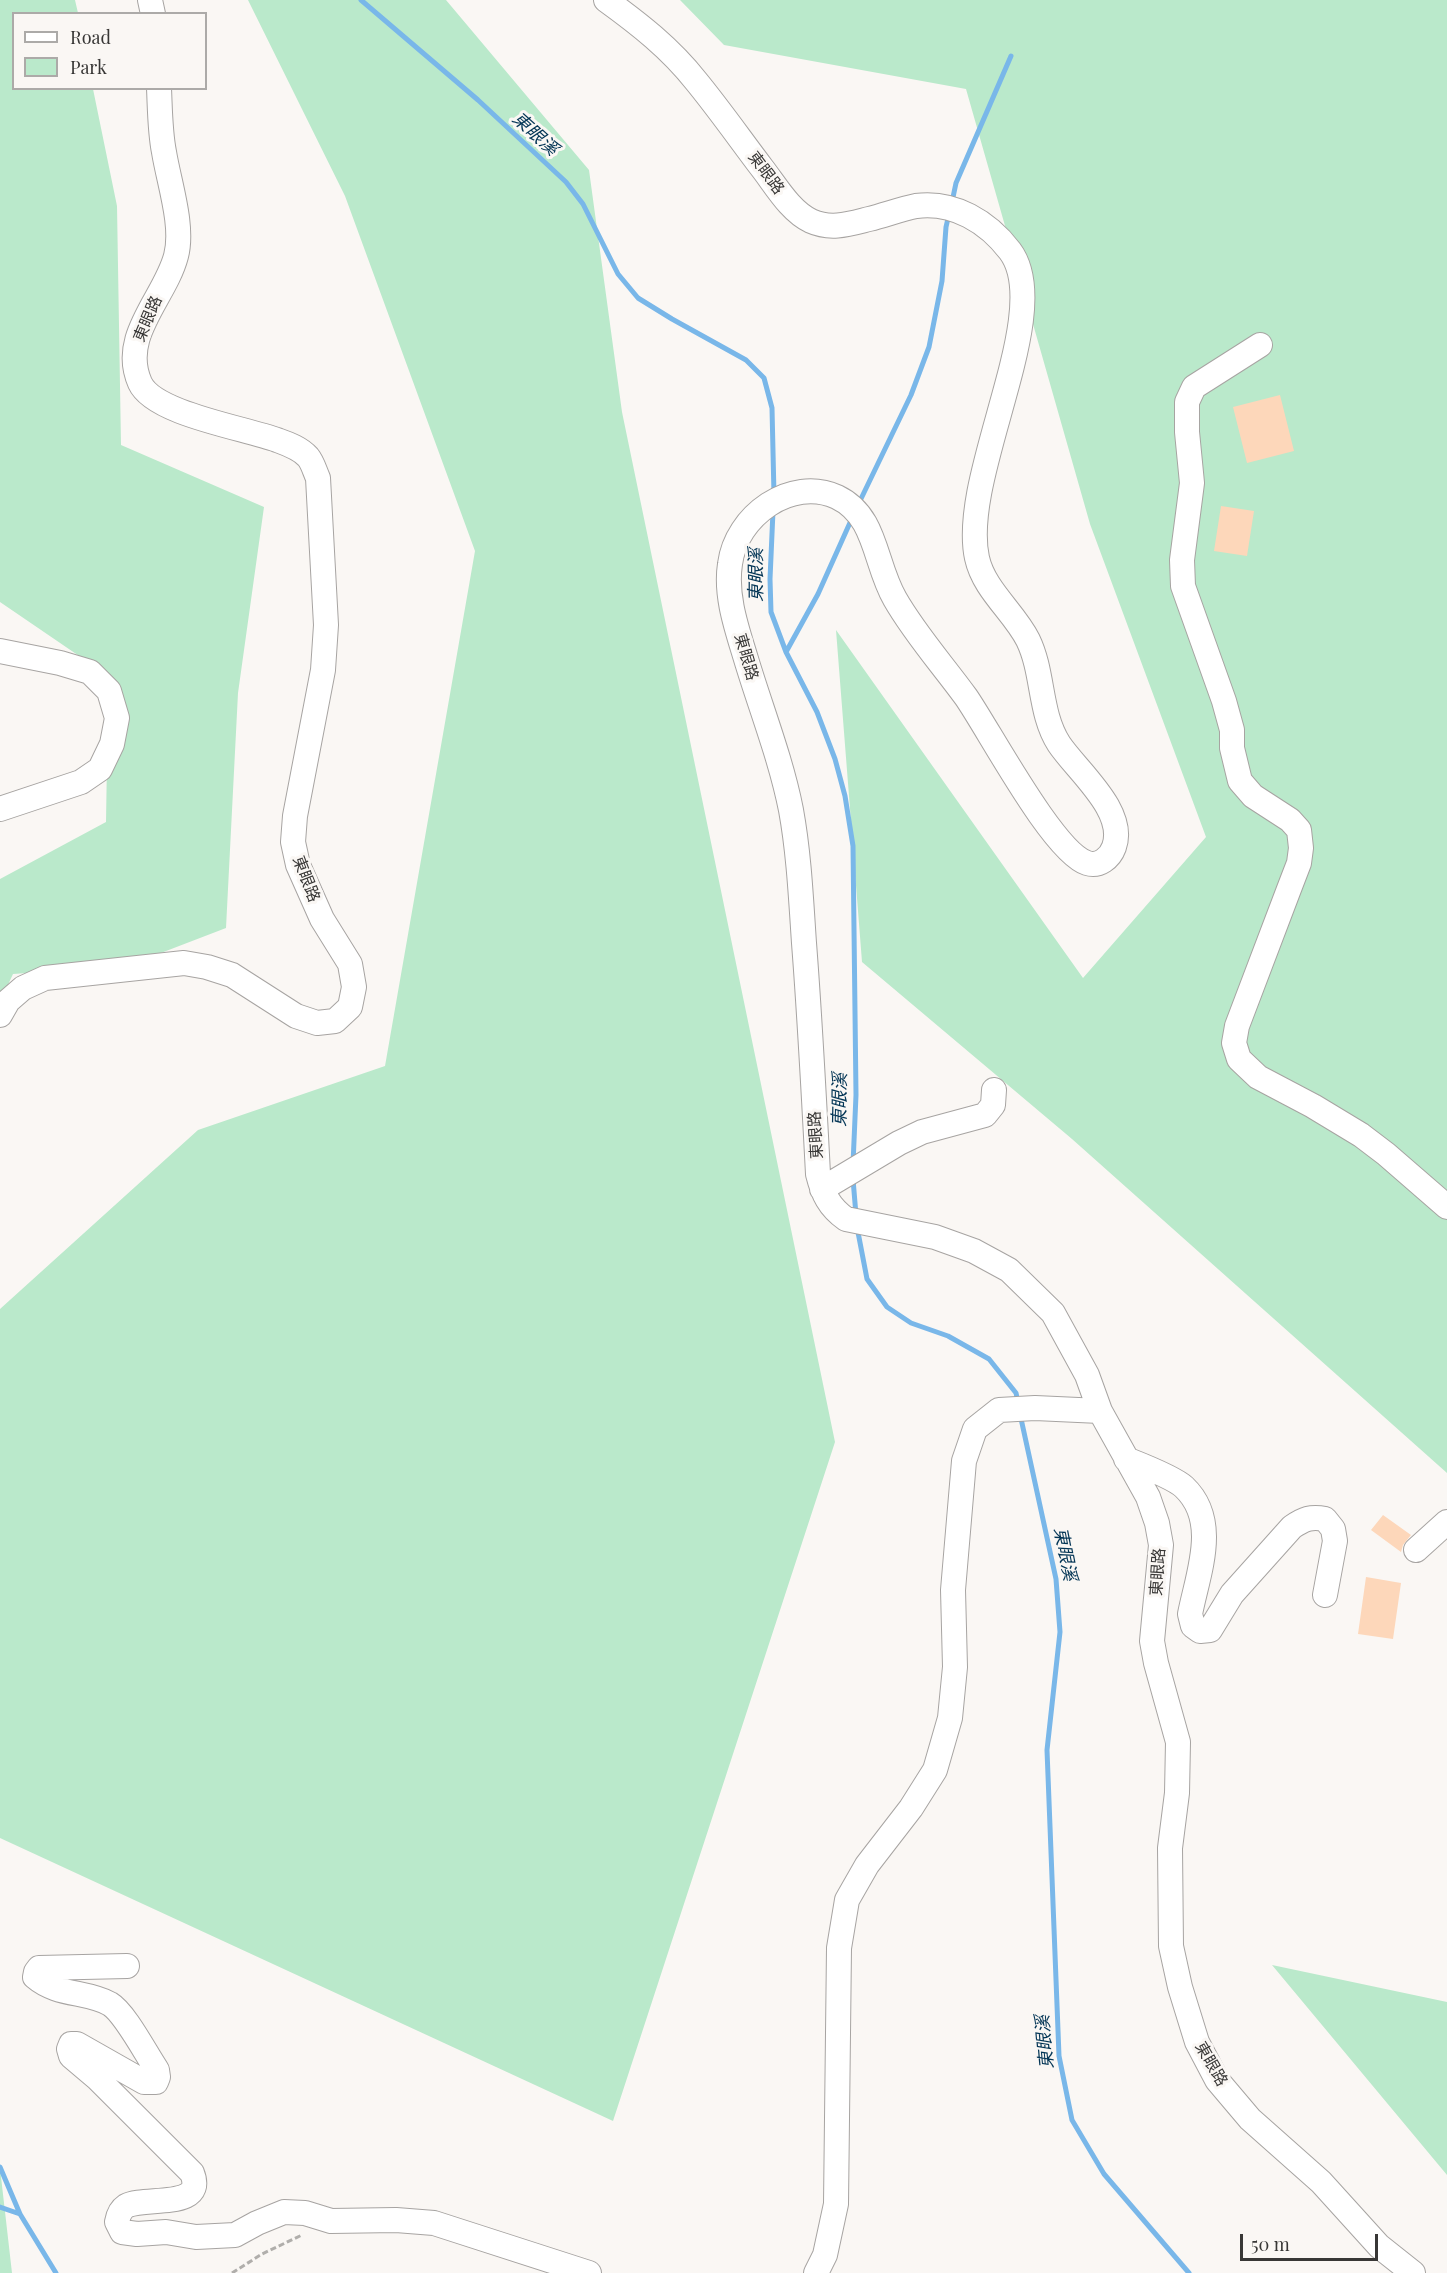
<!DOCTYPE html>
<meta charset="utf-8">
<style>
body{margin:0}
#map{position:relative;width:1447px;height:2273px;overflow:hidden;background:#faf7f4;font-family:"Playfair Display",serif}
canvas{display:block}
.legend{position:absolute;left:12px;top:12px;width:195px;height:78px;box-sizing:border-box;background:#faf7f4;border:2px solid #acaaa8;margin:0;padding:8px 10px;list-style:none;font-size:18px;color:#383736}
.legend li{display:flex;align-items:center;gap:12px;height:30px}
.legend b{width:30px;border:2px solid #acaaa8}
.scale{position:absolute;left:1240px;top:2234px;width:138px;height:27px;box-sizing:border-box;border:3px solid #383736;border-top:0;padding-left:8px;font-size:18px;line-height:21px;white-space:nowrap;color:#383736;-webkit-text-stroke:4px #faf7f4;paint-order:stroke}
</style>
<div id="map">
<canvas width="1447" height="2273"></canvas>
<ul class="legend">
<li><b style="height:8px;background:#fff"></b>Road</li>
<li><b style="height:16px;background:#bae9cb"></b>Park</li>
</ul>
<div class="scale">50 m</div>
</div>
<script>
const ctx = document.querySelector('canvas').getContext('2d');
ctx.lineJoin = 'round';
function paint(path, color) { ctx.fillStyle = color; ctx.fill(path, 'evenodd'); }
function stroke(path, color, width, dash) { ctx.strokeStyle = color; ctx.lineWidth = width; ctx.lineCap = dash ? 'butt' : 'round'; ctx.setLineDash(dash || []); ctx.stroke(path); }
function drawText(font, color, halo, rows, align = 'center') {
  ctx.font = font + ' "Playfair Display","Noto Sans TC",serif'; ctx.lineWidth = 6; ctx.setLineDash([]); ctx.textBaseline = 'middle'; ctx.strokeStyle = halo; ctx.fillStyle = color; for (const [text, x, y, turn = 0] of rows) {
    ctx.save(); ctx.translate(x, y); ctx.rotate((+turn || 0) * Math.PI / 180); ctx.textAlign = isNaN(turn) ? turn : align; if (halo) ctx.strokeText(text, 0, 0); ctx.fillText(text, 0, 0); ctx.restore();
  }
}
const green = new Path2D(`
 M0,0H75L78,13L14,14V88L93,89L117,206L121,445L264,507L238,693L226,928L127,966L13,974L0,1002V879L106,822L108,698L85,660L0,602Z
 M248,0H446L589,170L622,412L835,1442L613,2121L0,1838V1309L198,1130L385,1066L475,551L345,196Z
 M680,0H1447V1473L1072,1139L862,962L836,630L1083,978L1206,837L1090,524L966,89L724,45Z
 M1272,1965L1447,2002V2175Z
 M0,2168L12,2273H0Z`);
const stream = new Path2D(`
 M361,0L478,100L566,182L583,204L618,274L638,298L672,319L746,360L764,378L772,408L774,495
 M952,202L956,183L1011,56
 M858,505L911,395L929,347L942,281L946,227L949,214
 M773,511L770,579L771,612L786,652L817,712L835,759L845,796L853,846L856,1095L853,1164
 M786,652L818,594L853,516
 M853,1179L856,1215
 M857,1227L867,1279L887,1307L911,1323L948,1336L989,1359L1016,1393L1018,1402
 M1020,1414L1056,1579L1060,1632L1047,1750L1059,2056L1072,2120L1104,2174L1189,2273
 M0,2167L20,2214
 M0,2207L20,2214L56,2273`);
const building = new Path2D(`
 M1280,395L1294,451L1247,463L1233,407Z
 M1221,506L1254,511L1247,556L1214,551Z
 M1383,1515L1411,1535L1403,1545L1401,1552L1371,1530Z
 M1366,1577L1401,1583L1393,1639L1358,1634Z`);
const path = new Path2D(`
 M232,2273L262,2254L302,2235`);
const minor = new Path2D(`
 M150,0L153,14
 M606,0C639,24 670,48 696,81C719,109 740,139 762,168C776,186 790,211 811,221C831,230 849,224 869,219C885,215 901,209 916,206C954,201 988,222 1010,251C1056,312 959,475 977,558C984,590 1014,612 1028,640C1044,673 1039,713 1059,744C1077,771 1127,811 1114,847C1110,858 1099,867 1087,863C1053,852 989,730 966,697C942,664 915,634 895,599C874,563 877,516 837,497C791,476 736,516 730,564C725,596 737,629 746,659C761,709 781,759 791,810C799,854 801,899 804,943C810,1020 814,1097 818,1174C823,1194 829,1207 846,1219L935,1237L974,1251L1009,1270L1053,1313L1087,1375L1100,1411L1148,1497L1157,1523L1161,1545L1152,1641L1156,1663L1178,1742L1177,1793L1170,1848L1171,1946L1180,1987L1197,2042L1217,2080L1250,2119L1321,2182L1379,2246L1413,2273
 M1260,345L1194,387L1187,402V432L1192,483L1182,560L1183,586L1224,701L1232,730V748L1240,781L1253,796L1290,820L1299,830L1301,848L1299,863L1289,889L1237,1026L1234,1043L1239,1059L1258,1077L1313,1106L1361,1135L1386,1154L1447,1207
 M0,651L60,663L90,672L109,691L117,718L112,744L100,769L81,782L0,809
 M0,1015L8,1001L23,988L45,978L184,963L207,967L232,975L296,1016L317,1023L335,1021L350,1007L354,987L350,964L322,919L298,865L293,842L295,816L323,670L326,625L318,478C315,472 313,463 308,457C300,448 288,444 277,440C245,428 154,414 140,383C119,336 165,298 176,256C184,226 169,183 164,152C160,132 160,110 159,88
 M822,1189L899,1143L922,1132L985,1115L993,1105L994,1090
 M1126,1459C1141,1465 1173,1477 1184,1487C1220,1521 1198,1573 1190,1614L1193,1626L1200,1631L1210,1630L1232,1594L1292,1527C1304,1519 1311,1516 1325,1519L1333,1529L1335,1541L1325,1595
 M1416,1550L1447,1522
 M127,1966L39,1968L36,1972L35,1977C57,1996 87,1991 110,2004C125,2013 146,2054 157,2070L158,2077L156,2082H144L77,2044H71L69,2049L71,2056L97,2078L192,2173C207,2210 145,2196 126,2206C120,2210 118,2216 117,2222L122,2232L137,2234L166,2232L196,2237L235,2235L257,2223L284,2212L305,2213L331,2221L396,2220L434,2223L589,2273
 M816,2273L825,2255L836,2204L839,1948L847,1900L867,1865L911,1808L935,1770L950,1718L955,1667L953,1590L964,1461L975,1429L999,1410L1035,1408L1100,1411`);
const streetNames = [
 ["東眼路",766,173,53],
 ["東眼路",148,319,-67],
 ["東眼路",746,657,74],
 ["東眼路",306,879,69],
 ["東眼路",816,1135,-93],
 ["東眼路",1158,1572,-86],
 ["東眼路",1211,2064,60]
];
const waterNames = [
 ["東眼溪",535,134,42],
 ["東眼溪",756,575,-90],
 ["東眼溪",840,1100,-89],
 ["東眼溪",1065,1554,79],
 ["東眼溪",1045,2042,-95]
];
paint(green, '#bae9cb');
stroke(stream, '#79b7e9', 5);
paint(building, '#fdd7ba');
stroke(minor, '#a7a4a2', 26);
stroke(path, '#b0aeab', 3, [6, 3]);
stroke(minor, '#fff', 24);
drawText('16px', '#383736', '#faf7f4', streetNames);
drawText('italic 18px', '#033555', '#faf7f4', waterNames);
</script>
